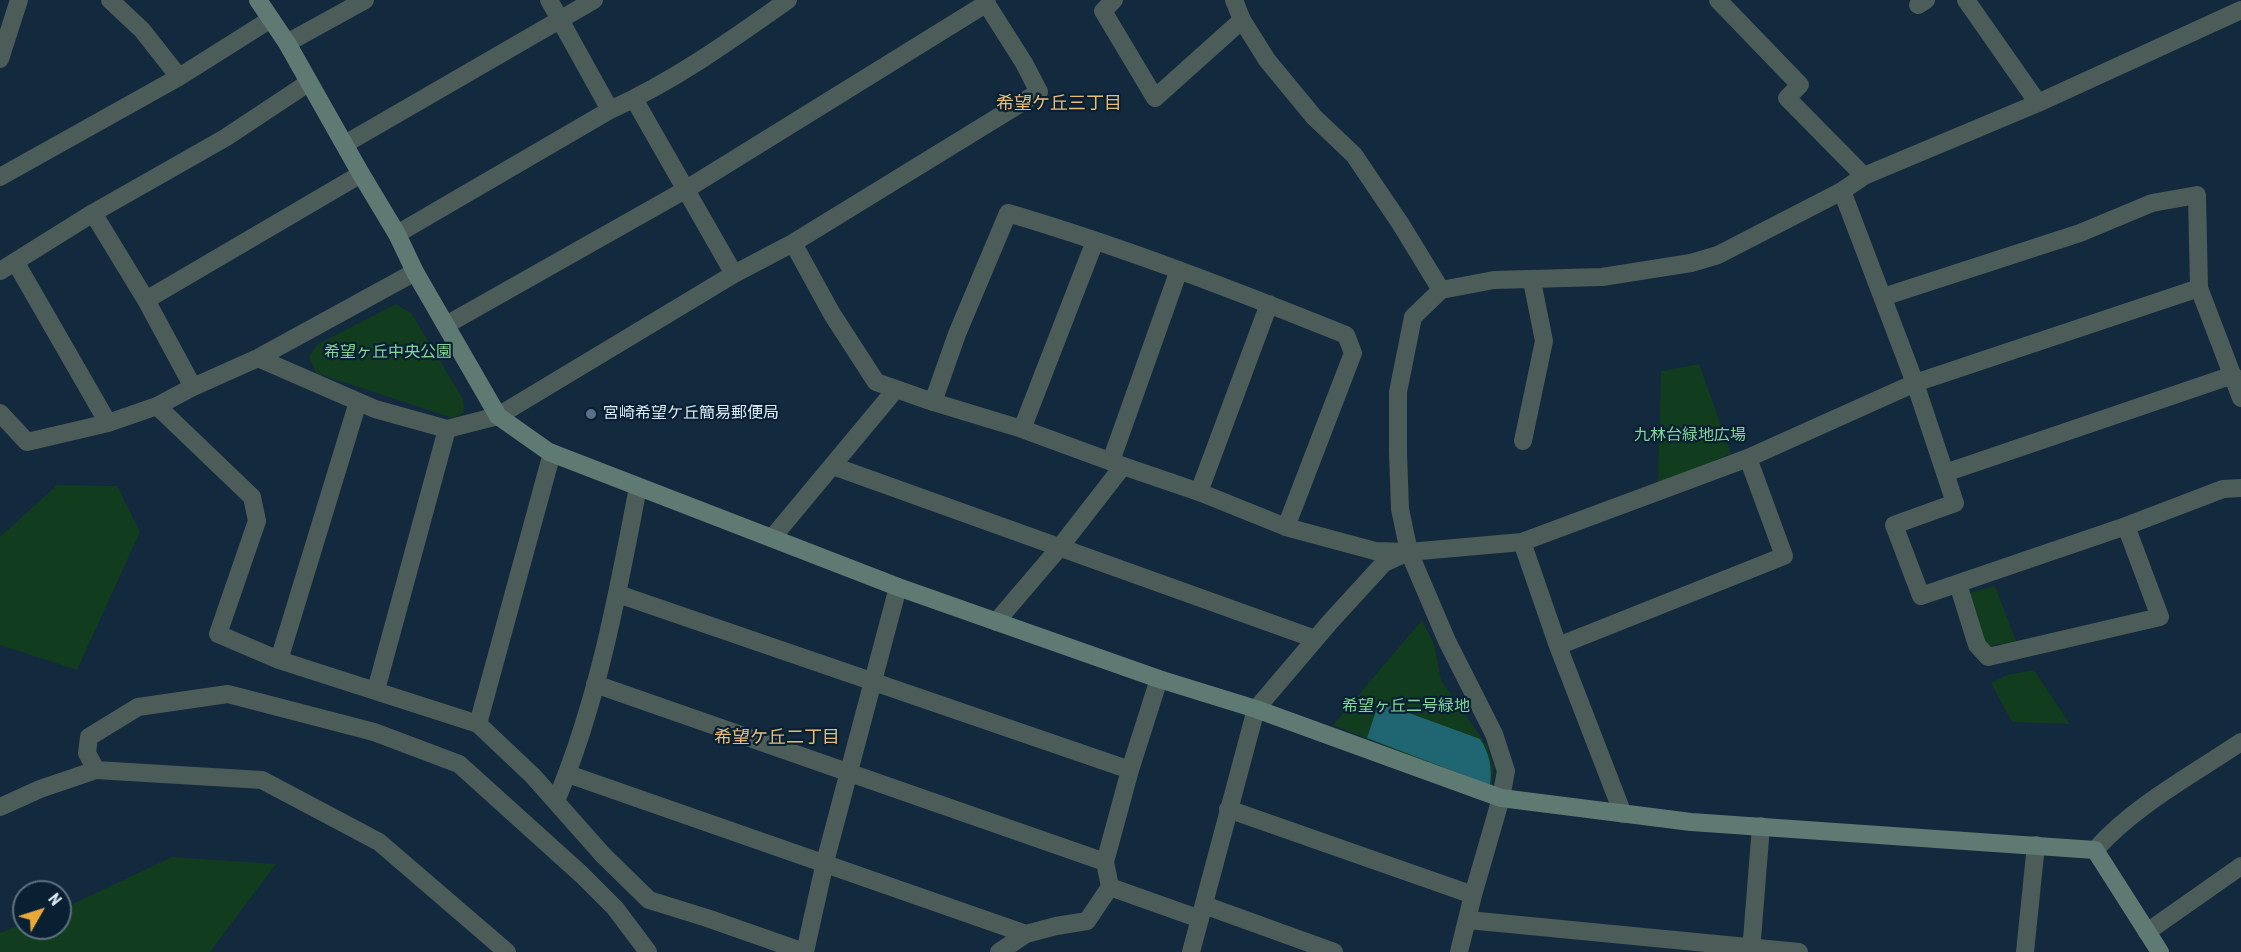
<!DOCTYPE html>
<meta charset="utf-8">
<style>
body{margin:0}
#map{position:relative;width:2241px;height:952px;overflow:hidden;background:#13293d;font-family:"Roboto Condensed",sans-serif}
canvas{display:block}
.north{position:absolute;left:12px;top:880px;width:60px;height:60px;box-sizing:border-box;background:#092033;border:2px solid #5d7081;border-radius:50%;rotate:51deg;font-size:16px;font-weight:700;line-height:24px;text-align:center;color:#dbe9f7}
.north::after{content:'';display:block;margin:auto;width:21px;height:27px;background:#eba939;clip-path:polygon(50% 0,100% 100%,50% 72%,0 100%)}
</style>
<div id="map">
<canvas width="2241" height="952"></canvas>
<div class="north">N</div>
</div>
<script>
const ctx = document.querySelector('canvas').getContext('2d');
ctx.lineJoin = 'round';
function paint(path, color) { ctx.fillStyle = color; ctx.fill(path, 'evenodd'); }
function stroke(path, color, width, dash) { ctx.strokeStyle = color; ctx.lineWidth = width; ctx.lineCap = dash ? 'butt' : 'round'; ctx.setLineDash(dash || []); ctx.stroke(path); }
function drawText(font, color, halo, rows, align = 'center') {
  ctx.font = font + ' "Roboto Condensed","Noto Sans JP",sans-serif'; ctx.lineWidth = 4.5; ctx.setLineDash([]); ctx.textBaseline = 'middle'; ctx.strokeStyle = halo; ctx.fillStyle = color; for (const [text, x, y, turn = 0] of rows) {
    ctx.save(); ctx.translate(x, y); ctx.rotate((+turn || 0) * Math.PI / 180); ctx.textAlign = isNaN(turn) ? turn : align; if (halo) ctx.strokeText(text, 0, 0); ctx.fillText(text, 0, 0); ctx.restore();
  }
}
const green = new Path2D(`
 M396,304L411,313L463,399L464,412L453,418L316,373L309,356L318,344Z
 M1699,364L1731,453L1658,485L1661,371Z
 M57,485L117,486L140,532L77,670L0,645V537Z
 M1995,586L2016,641L1988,646L1982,639L1968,598L1972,592Z
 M1422,620L1434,644L1441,680L1487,746L1494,769L1491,788L1333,725Z
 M2034,670L2070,724L2012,722L1991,683L2007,675Z
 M172,857L276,864L210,952H0V933L24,923V928H60V910Z`);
const water = new Path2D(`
 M1379,702L1480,739C1490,754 1492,768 1490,785L1367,738Z`);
const street = new Path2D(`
 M110,0L142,30L179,77
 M549,0L610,110
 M1114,0L1103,11L1155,98L1242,20
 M1234,0L1242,20L1267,60L1314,117L1354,155L1400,223L1441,290
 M1718,0L1800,85L1787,98L1864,176
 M1966,0L2038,103
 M1918,5L1926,0
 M287,43L365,0
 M0,59L19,0
 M634,99L734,274
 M345,144L594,0
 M0,177L179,77L271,19
 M1842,191L1915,383L1955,503L1894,525L1921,596L2126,526L2223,489L2241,488
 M93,213L146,300L193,387
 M397,234L610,110C674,81 730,41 788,0
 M793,243L832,314L876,382L933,402L1022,429L1123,466L1199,492L1286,527L1375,551L1409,552L1522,542L1748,458L1915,383L2199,288
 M16,263L108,423
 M0,271L93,213L225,138L308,83
 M1883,297L2080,233L2152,203L2197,195L2199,288L2241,398
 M146,300L361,174
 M446,325L685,190L987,3
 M258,358L375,409L447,429L498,416L734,274L793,243L1039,92L1024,63L984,0
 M933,402L957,334L1008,213C1123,247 1234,290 1346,335L1353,353L1286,527
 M157,406L252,497L257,521L218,634L279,660L478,724L533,776L603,855L649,900L707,918L804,952
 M0,413L27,442L108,423L157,406L193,387L258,358L415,272
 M1022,429L1095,241
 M1523,441L1544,341L1532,281
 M1111,461L1179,270
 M833,466L1315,639
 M1945,473L2233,375
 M1199,492L1269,304
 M772,538L896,389
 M1522,542L1558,646L1623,814
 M1958,584L1977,645L1988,657L2160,617L2126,526
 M618,594L1130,770
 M996,622L1060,547L1123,466
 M1558,646L1784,556L1748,458
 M279,660L358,402
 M595,684L1105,862
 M376,690L447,429
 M478,724L552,453
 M96,770L262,780L379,842L507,952
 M568,774L1026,934
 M556,801C598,701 618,593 638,487
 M0,807L40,789L96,770L87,753L89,737L138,707L228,694L374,732L459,764L582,875L615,908L648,952
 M1228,809L1473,895
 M2095,850C2135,805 2192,775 2241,742
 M1110,887L1200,919
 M1204,905L1334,952
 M1468,920L1799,952
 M2147,932L2241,866
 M805,952L825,862L898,587
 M999,952L1026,934L1056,926L1087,921L1110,887L1105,862L1130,770L1159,679
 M1191,952L1256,709L1330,622L1384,563L1406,553
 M1459,952L1473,895L1501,798L1506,771L1494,734L1447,641L1409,552L1400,509L1398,453V392L1413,317L1441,290L1494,280L1602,277L1691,263L1718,255L1842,191L1864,176L2038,103L2241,10
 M1751,952L1761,826
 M2025,952L2036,845`);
const secondary = new Path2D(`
 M258,0L287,43L361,174L397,234L415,272L498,416L549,452L898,587L1159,679L1256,709L1501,798L1691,822L2095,850L2160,952`);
const markers = [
 [591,414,6,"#5c6f8a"]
];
const parkNames = [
 ["希望ヶ丘中央公園",388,353],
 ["九林台緑地広場",1690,436],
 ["希望ヶ丘二号緑地",1406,707]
];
const poiNames = [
 ["宮崎希望ケ丘簡易郵便局",603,414]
];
const neighbourhoodNames = [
 ["希望ケ丘三丁目",1059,104],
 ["希望ケ丘二丁目",777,738]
];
paint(green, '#113c1e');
paint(water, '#206672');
stroke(street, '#4c5c58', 18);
stroke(secondary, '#5f7a73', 18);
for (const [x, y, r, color] of markers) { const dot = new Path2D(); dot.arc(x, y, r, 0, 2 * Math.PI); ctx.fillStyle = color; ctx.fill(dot); stroke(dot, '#092033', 2); }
drawText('16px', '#86d598', '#092033', parkNames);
drawText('16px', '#dbe9f7', '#092033', poiNames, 'left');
drawText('18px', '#e9bc78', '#092033', neighbourhoodNames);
</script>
